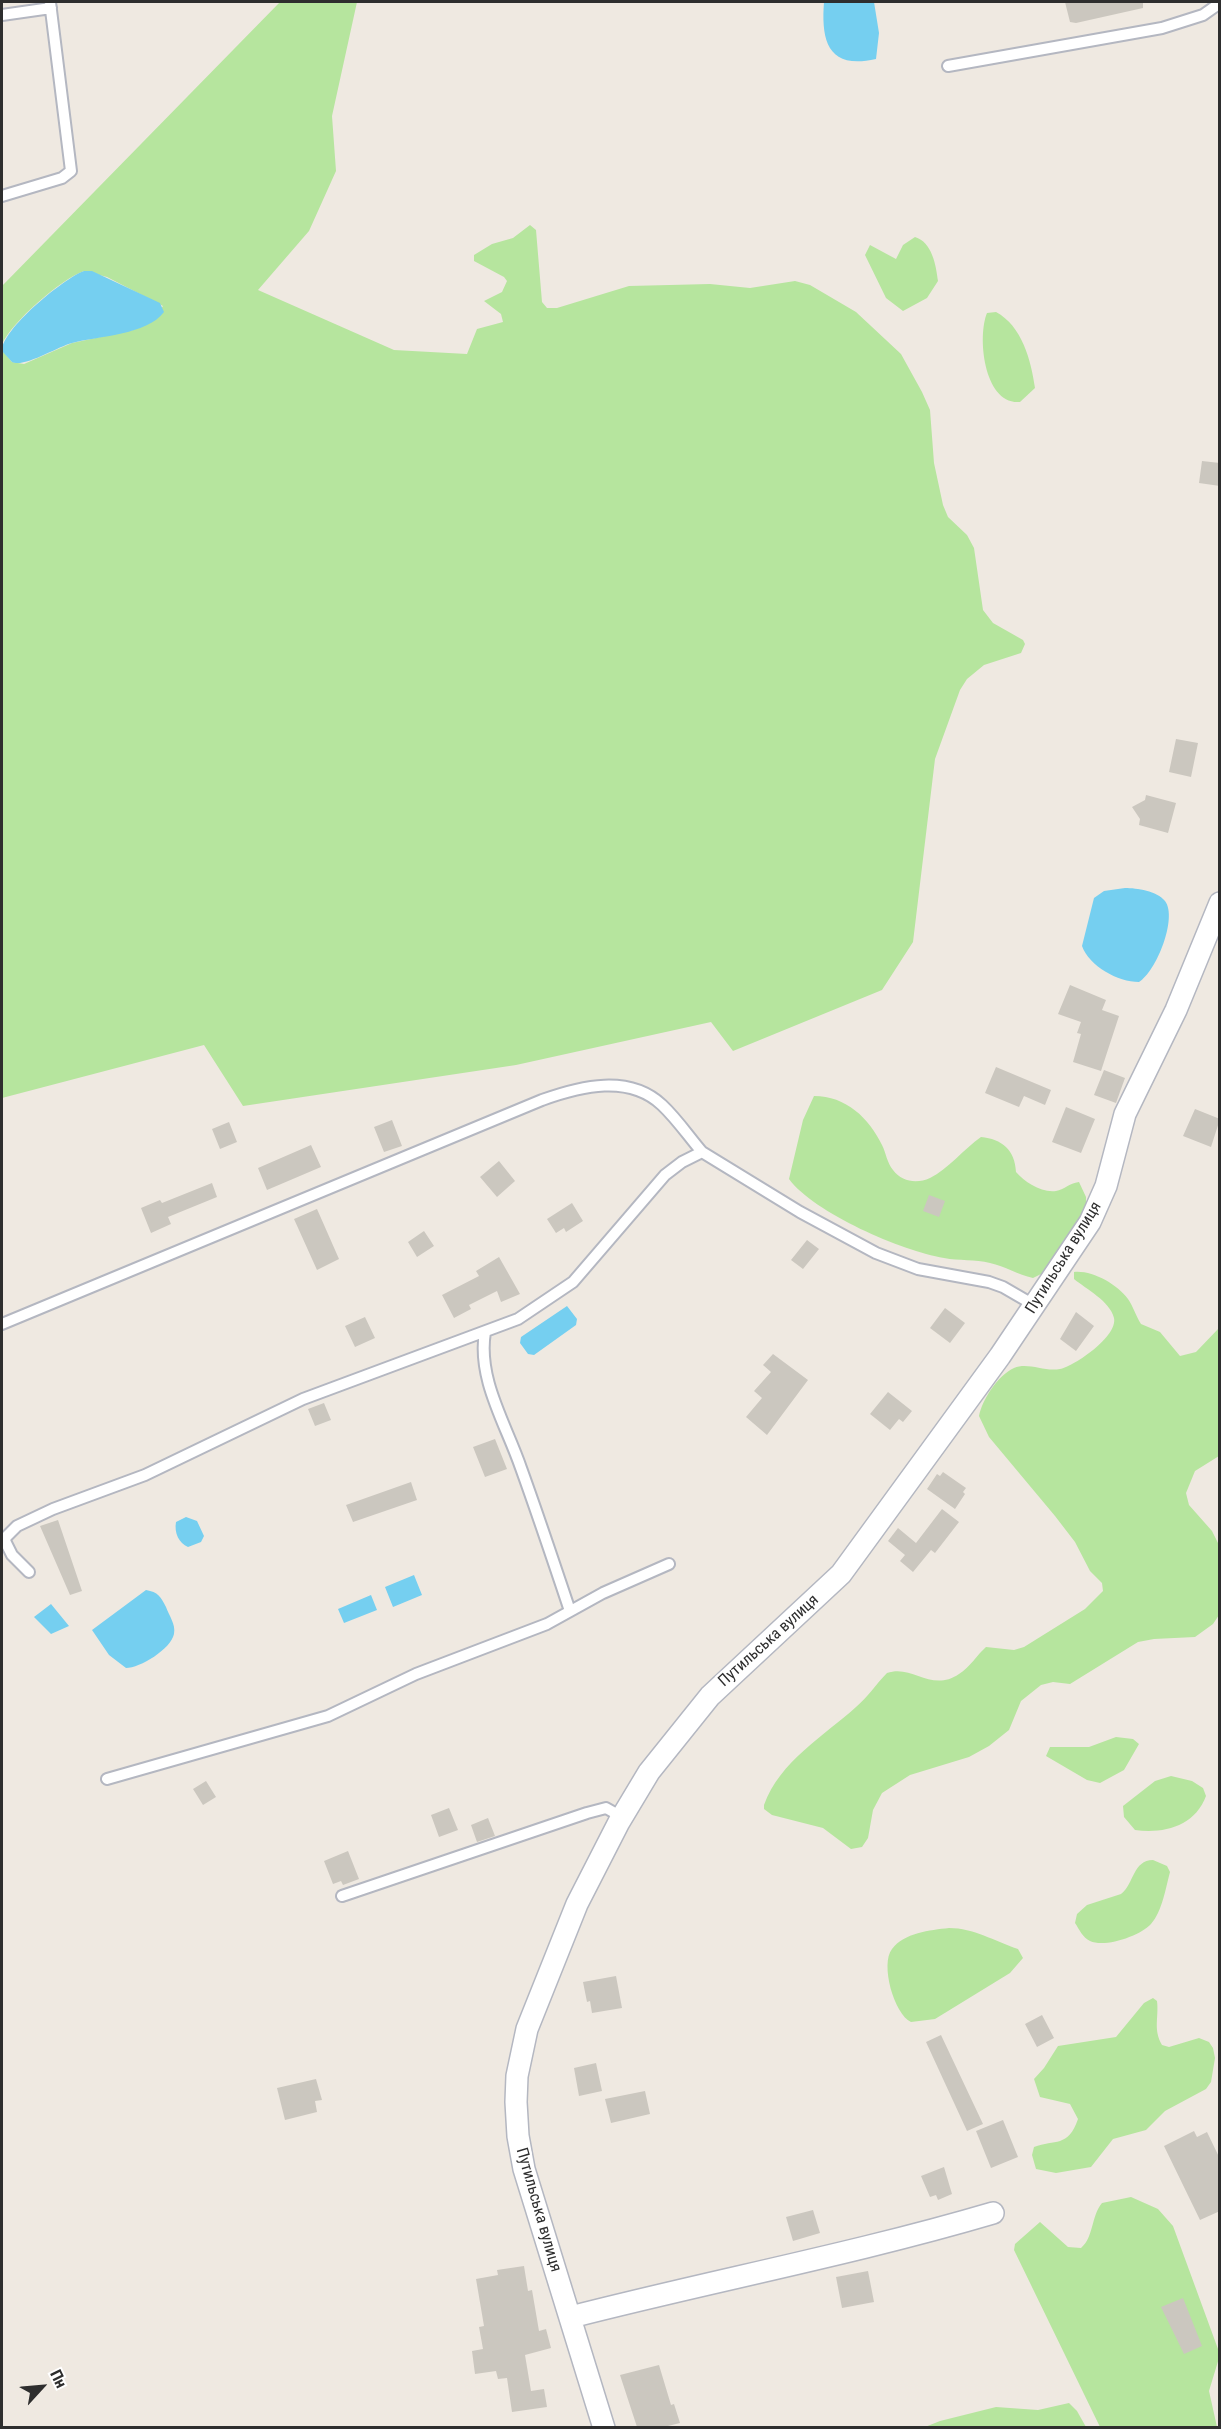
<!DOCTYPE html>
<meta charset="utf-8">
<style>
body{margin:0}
#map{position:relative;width:1221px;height:2429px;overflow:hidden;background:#efe9e1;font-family:"Roboto Condensed",sans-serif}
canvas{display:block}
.frame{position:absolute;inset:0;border:3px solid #2e2e2e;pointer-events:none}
.north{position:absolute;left:12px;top:2357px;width:60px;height:60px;-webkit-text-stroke:4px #fff;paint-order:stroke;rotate:64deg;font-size:16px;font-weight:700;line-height:24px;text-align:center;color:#2e2e2e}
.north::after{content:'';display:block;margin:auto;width:21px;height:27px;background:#2e2e2e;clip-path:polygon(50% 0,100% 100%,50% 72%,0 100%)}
</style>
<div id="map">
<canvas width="1221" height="2429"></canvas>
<div class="frame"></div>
<div class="north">Пн</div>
</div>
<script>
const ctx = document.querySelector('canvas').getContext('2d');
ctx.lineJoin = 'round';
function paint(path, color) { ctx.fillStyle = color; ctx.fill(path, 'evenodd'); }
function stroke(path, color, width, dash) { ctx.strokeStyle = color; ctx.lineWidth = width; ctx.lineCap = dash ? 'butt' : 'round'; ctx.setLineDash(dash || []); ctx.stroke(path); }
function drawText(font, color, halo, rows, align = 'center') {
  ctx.font = font + ' "Roboto Condensed",sans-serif'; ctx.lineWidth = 4.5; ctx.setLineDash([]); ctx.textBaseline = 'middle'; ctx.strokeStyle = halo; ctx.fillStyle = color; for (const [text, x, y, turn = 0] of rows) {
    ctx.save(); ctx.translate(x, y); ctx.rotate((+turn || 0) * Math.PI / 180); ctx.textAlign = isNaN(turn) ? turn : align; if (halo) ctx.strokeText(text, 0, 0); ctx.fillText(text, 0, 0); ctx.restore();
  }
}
const green = new Path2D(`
 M280,2H357L332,116L336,171L309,231L258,290L394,350L467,354L477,329L503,322L501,314L484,301L502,292L507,281L504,277L474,261V255L492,244L513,238L530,225L536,230L542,302L547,308H557L629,286L710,284L750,288L795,281L810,285L856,312L901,354L922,392L930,410L934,463L943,505L948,517L967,535L974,548L983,610L993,623L1023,640L1025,644L1021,653L984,665L967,679L960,690L935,759L913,942L882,990L733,1051L711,1022L516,1065L243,1106L204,1045L2,1098V350L12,362L24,364L72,343L133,330L151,322L163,306L107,277L84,271C61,279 12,322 2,344V286Z
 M915,237C932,242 936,265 938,281L927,298L903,311L886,298L865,255L870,245L896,259L903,245Z
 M996,312C1022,326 1031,360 1035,388L1020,402C984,405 977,337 987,313Z
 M814,1096C846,1096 869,1118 882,1145C886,1153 887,1163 893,1170C902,1182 917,1184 930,1178C948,1169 964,1149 981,1137C1002,1139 1015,1150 1016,1172C1025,1182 1041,1193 1056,1191C1064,1190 1069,1183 1079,1182L1086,1197V1209L1043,1273L1033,1278C1018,1275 1005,1266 990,1263C975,1259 959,1261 944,1258C902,1251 814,1213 789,1179L803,1120Z
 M1074,1272C1092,1270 1117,1284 1128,1299C1133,1306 1136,1316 1141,1324L1160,1332L1180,1356L1196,1352L1219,1328V1456L1195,1471L1186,1493L1189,1505L1212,1531L1219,1545V1615L1213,1624L1195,1637L1154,1639L1138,1642L1070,1684L1053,1682L1041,1685L1021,1701L1009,1730L989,1746L969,1757L910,1775L882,1793L873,1810L868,1838L862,1847L851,1849L823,1828L772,1815L764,1809V1805C780,1761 824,1736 856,1707C868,1697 876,1684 887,1673C913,1664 931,1693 959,1674C970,1667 977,1655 986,1647L1014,1650L1024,1647L1085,1609L1103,1591L1102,1583L1090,1571L1075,1542L1055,1516L989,1437L979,1416C982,1400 998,1375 1014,1368C1028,1362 1044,1372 1060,1369C1075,1366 1118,1336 1114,1318C1110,1301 1086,1289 1074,1279Z
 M1116,1737L1133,1739L1139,1744L1124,1770L1100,1783L1087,1780L1046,1756L1050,1747H1089Z
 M1171,1776L1192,1781L1203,1788L1206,1796C1195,1826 1164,1834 1135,1830L1124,1817L1123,1806L1155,1781Z
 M1153,1860L1167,1866L1170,1872C1166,1887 1162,1912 1151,1924C1140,1936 1105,1948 1090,1941C1083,1938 1079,1929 1075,1923L1077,1914L1087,1905L1121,1894C1134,1884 1133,1860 1153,1860Z
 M949,1928C974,1928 994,1941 1018,1949L1023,1958L1010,1973L935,2019L911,2022C894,2014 880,1964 892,1949C904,1933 930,1930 949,1928Z
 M1153,1998L1157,2001C1159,2018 1153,2029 1162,2045L1169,2047L1199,2038L1209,2042L1213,2048L1215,2058L1211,2082L1206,2089L1165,2111L1146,2130L1113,2139L1091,2167L1056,2173L1036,2169L1032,2155L1034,2147C1055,2139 1068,2148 1078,2119L1070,2104L1040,2097L1034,2079L1044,2068L1058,2046L1116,2037L1144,2003Z
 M1131,2197L1158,2209L1173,2226L1218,2349L1219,2358L1209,2391L1217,2427H1100L1014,2250L1015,2244L1040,2222L1068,2247L1081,2248C1094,2237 1091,2216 1102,2203Z
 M1069,2403L1077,2411L1086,2427H925L940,2421L996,2407L1038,2410Z`);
const water = new Path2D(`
 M824,2H874L879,33L876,59C828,70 821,41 824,2Z
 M84,271H92L160,303L164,312C147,335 98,336 72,343C57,347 24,368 12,362L2,351C1,330 64,278 84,271Z
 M1125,888C1137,888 1157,891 1165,901C1178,918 1156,972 1139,982C1118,982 1089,966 1082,946L1094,898L1104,891Z
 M567,1306L577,1319L576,1325L534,1355L528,1354L520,1343L521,1337Z
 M186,1517L197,1521L204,1536L201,1542L188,1547C179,1543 174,1533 176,1522Z
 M414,1575L422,1595L393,1607L385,1587Z
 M146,1590C158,1592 161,1597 166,1607C169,1616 176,1624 174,1634C171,1649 140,1668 126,1668L109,1655L92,1630Z
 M371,1595L377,1610L344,1623L338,1609Z
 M51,1604L69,1626L51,1634L34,1617Z`);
const building = new Path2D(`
 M1065,2H1143V8L1076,23L1070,22Z
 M1202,461L1220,463V486L1199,483Z
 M1176,739L1198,743L1191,777L1169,772Z
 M1146,795L1176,803L1168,833L1139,825L1140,819L1132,807L1145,800Z
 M1070,985L1106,1000L1102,1010L1119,1016L1101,1071L1073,1062L1081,1034L1077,1033L1081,1022L1058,1014Z
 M996,1067L1051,1090L1045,1105L1024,1096L1019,1107L985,1093Z
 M1104,1070L1125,1078L1116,1103L1094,1095Z
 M1066,1107L1095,1119L1081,1153L1052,1142Z
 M1195,1109L1220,1119L1211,1147L1183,1136Z
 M392,1120L402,1146L384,1152L374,1127Z
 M229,1122L237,1142L220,1149L212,1129Z
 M311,1145L321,1167L267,1190L258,1168Z
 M499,1161L515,1181L497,1197L480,1177Z
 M212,1183L217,1197L168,1217L171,1224L151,1233L141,1208L160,1200L162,1203Z
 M929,1195L945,1201L939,1217L923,1211Z
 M572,1203L583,1221L566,1232L564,1228L556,1233L547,1219Z
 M317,1209L339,1259L317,1270L294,1219Z
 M424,1231L434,1246L417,1257L408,1242Z
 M807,1240L819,1249L803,1269L791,1260Z
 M499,1257L520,1294L501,1302L497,1291L469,1305L471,1309L454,1318L442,1295L479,1276L476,1271Z
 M945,1308L965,1323L950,1343L930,1328Z
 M1076,1312L1094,1326L1076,1351L1060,1339Z
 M365,1317L375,1338L355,1347L345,1326Z
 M773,1354L808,1380L767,1435L746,1417L762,1398L754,1391L771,1372L763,1365Z
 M888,1392L912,1411L903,1422L899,1419L890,1430L870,1414Z
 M324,1403L331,1420L315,1426L308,1409Z
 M495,1439L507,1469L485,1477L473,1447Z
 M943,1472L966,1488L963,1492L965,1494L955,1509L927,1489L937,1474L940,1476Z
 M411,1482L417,1500L353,1522L346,1505Z
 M942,1509L959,1522L935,1553L931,1550L913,1572L900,1561L905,1555L888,1541L898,1528L916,1543Z
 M58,1520L82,1591L70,1595L40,1526Z
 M206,1781L216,1797L203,1805L193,1789Z
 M449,1808L458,1830L439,1837L431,1815Z
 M488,1818L495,1836L477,1842L471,1825Z
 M348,1851L359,1879L343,1885L341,1881L333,1884L324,1861Z
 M616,1976L622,2008L592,2013L590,2001L587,2002L583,1982Z
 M1042,2015L1054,2038L1037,2047L1025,2024Z
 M941,2035L983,2124L967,2131L926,2042Z
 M596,2063L602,2091L579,2096L574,2068Z
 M316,2079L322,2100L315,2101L317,2112L285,2120L277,2088Z
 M645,2091L650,2114L611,2123L605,2099Z
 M1003,2120L1018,2157L991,2168L976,2131Z
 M1194,2131L1197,2137L1207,2132L1220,2159V2211L1200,2220L1164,2146Z
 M944,2167L952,2194L938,2200L936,2195L930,2197L921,2176Z
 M813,2210L820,2233L793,2241L786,2217Z
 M524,2266L528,2291L532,2290L539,2331L546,2329L551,2348L525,2355L531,2391L544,2389L547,2407L512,2412L507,2378L498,2379L496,2371L475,2374L472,2351L483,2349L479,2327L484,2326L476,2279L498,2275L497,2270Z
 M868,2271L874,2302L842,2308L836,2277Z
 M1183,2298L1202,2346L1184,2354L1161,2307Z
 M659,2365L671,2405L674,2404L680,2423L664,2427H637L620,2375Z`);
const service = new Path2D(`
 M2,15L51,8
 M948,66L1162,28L1203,15L1220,3
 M2,196L62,178L71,171L50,2
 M2,1324L542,1100C581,1086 629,1074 662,1105C677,1119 689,1137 702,1152
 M485,1332C477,1379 506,1424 521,1468C538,1515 554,1563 570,1611
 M29,1572L12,1555L5,1541L6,1537L17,1526L53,1509L145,1475L303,1399L518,1319L573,1282L665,1175L682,1162L702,1152L800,1212L876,1253L918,1269L989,1282L1003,1287L1034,1305
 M107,1779L328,1716L416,1674L547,1624L603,1593L669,1564
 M342,1896L587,1813L606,1808L622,1817`);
const minor = new Path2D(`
 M571,2317C711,2281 854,2254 993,2213
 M604,2428L524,2169L518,2136L516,2102L517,2076L527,2029L577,1904L619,1822L649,1772L710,1696L841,1574L1000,1356L1090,1222L1106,1186L1125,1114L1176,1010L1220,903`);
const streetNames = [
 ["Путильська вулиця",1064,1258,-58],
 ["Путильська вулиця",769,1641,-42],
 ["Путильська вулиця",538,2210,74]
];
paint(green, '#b6e59e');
paint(water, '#75cff0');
paint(building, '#cbc7bf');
stroke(service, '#b4b7c1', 14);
stroke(minor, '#b4b7c1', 24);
stroke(service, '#fff', 10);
stroke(minor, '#fff', 21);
drawText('16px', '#2e2e2e', '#fff', streetNames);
</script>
